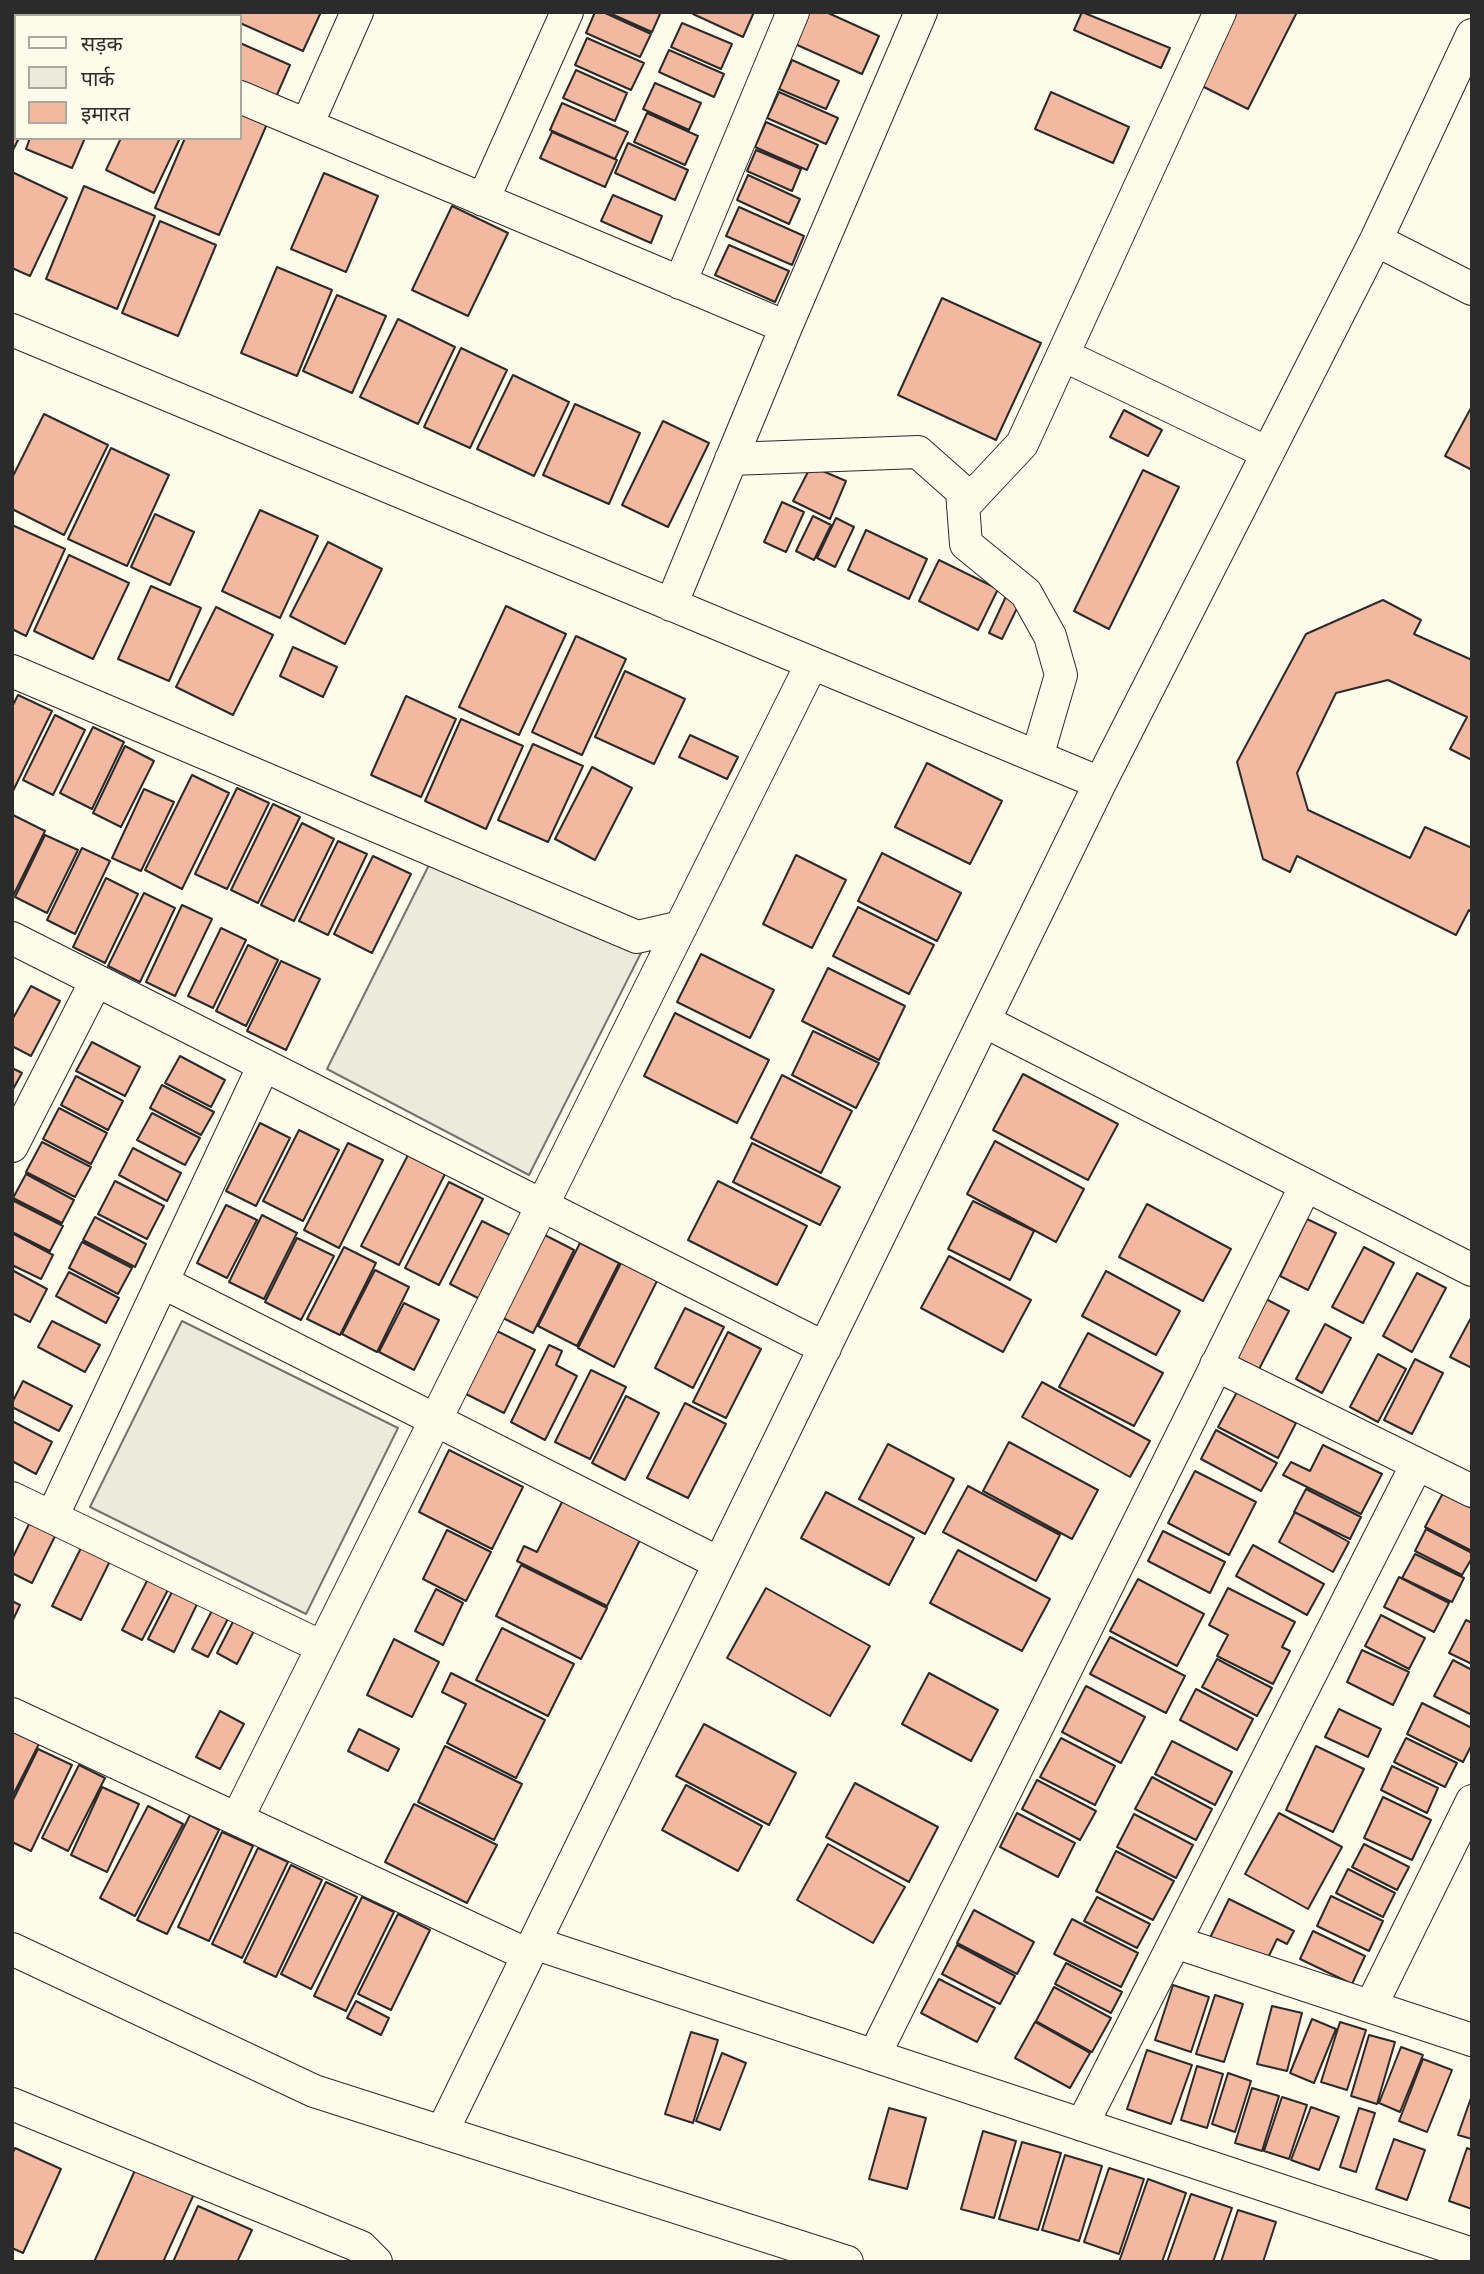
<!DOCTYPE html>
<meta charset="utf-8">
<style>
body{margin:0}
#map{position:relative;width:1484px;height:2274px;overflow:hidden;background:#fdfbea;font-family:"Noto Sans","Noto Sans Devanagari",sans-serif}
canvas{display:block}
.frame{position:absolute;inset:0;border:14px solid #2b2b2b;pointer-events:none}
.legend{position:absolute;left:14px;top:14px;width:228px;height:126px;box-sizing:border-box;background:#fdfbea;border:2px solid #a9a89e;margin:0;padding:9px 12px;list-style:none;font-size:21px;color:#2b2b2b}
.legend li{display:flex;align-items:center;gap:14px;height:35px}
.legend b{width:35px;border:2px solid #a9a89e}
</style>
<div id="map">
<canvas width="1484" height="2274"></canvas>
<div class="frame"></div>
<ul class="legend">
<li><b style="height:9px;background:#fdfbea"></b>सड़क</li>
<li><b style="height:19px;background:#ecebdb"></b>पार्क</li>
<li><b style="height:19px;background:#f2b8a0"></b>इमारत</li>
</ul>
</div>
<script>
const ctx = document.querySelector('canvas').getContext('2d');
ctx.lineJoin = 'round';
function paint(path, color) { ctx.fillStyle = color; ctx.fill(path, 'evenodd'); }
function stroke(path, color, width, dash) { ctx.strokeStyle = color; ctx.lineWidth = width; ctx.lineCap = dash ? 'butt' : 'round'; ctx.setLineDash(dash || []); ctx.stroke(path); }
const green = new Path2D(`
 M433,857L647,941L529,1175L327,1069Z
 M182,1321L398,1428L306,1614L90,1507Z`);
const building = new Path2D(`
 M131,12H170L178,16H130Z
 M225,12H321L303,51L240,23V16H225Z
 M595,12H603L651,34L640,57L586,33Z
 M607,12H656L660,14L652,32Z
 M693,12H754L743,37L693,14Z
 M809,12H826L879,36L862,74L795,44Z
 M1082,12L1170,48L1161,68L1074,30Z
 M1227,12H1297L1248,109L1192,81Z
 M682,23L732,44L721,69L671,47Z
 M587,38L644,63L631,90L575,65Z
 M240,43L290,65L273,104L240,89Z
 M12,49L16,51V138H19L13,150Z
 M669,50L724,74L714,97L659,72Z
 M792,60L839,81L826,109L779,89Z
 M576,70L627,93L615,121L563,98Z
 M655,83L701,103L689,130L643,109Z
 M779,92L838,118L826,144L767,118Z
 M1051,92L1129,127L1113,163L1035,129Z
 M562,103L628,132L615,159L550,130Z
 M240,112L267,124L219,235L155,208L185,138H240Z
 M647,113L698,136L685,165L634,142Z
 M766,122L818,145L807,170L755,147Z
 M552,132L617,160L605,187L540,158Z
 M30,138H85L72,168L26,149Z
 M121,138H180L154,193L106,170Z
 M628,143L688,170L675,200L615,173Z
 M756,150L801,169L792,191L747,171Z
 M12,172L67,198L30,276L12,268Z
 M324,173L378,196L346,272L291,249Z
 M748,175L800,199L789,224L737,200Z
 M84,186L155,216L117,309L46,279Z
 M613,195L662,216L651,243L601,221Z
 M452,206L508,233L468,316L412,290Z
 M739,207L804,236L792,265L726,236Z
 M160,221L216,245L178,336L122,313Z
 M729,245L789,271L775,302L715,275Z
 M277,267L332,290L297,376L241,353Z
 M337,295L386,316L352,393L303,371Z
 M942,298L1041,343L996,440L898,395Z
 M398,319L455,347L418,424L360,397Z
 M461,348L507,370L470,448L424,427Z
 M513,375L569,402L534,476L477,449Z
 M575,404L640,433L609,504L543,475Z
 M1472,406V470L1445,456Z
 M1124,410L1162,430L1148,456L1110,437Z
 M44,414L108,445L64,535L12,509V478Z
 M663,421L709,443L668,527L622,505Z
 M111,448L169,475L127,566L68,539Z
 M811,466L846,481L830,519L793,501Z
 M1143,470L1179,487L1109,629L1074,611Z
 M782,502L804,512L786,552L764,542Z
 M260,510L318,536L280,618L222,591Z
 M155,514L194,532L170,585L131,567Z
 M813,516L831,525L814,560L796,551Z
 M836,518L854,527L835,567L817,558Z
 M12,525L65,549L26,636L12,629Z
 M866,530L927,559L909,599L848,570Z
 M328,542L382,569L345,644L290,616Z
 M69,555L129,583L93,659L34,631Z
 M939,560L998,589L978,630L919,601Z
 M151,586L201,608L169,681L118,659Z
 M1008,592L1022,598L1002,639L989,633Z
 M1383,600L1421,620L1414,634L1472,660V760L1450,749L1467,717L1388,680L1336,693L1297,773L1308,810L1410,858L1425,827L1472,848V913L1469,910L1456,935L1297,856L1290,872L1263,859L1237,762L1306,634Z
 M506,606L566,634L519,735L459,707Z
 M216,607L273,635L233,715L176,687Z
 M576,636L626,659L582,755L532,732Z
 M293,647L337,667L323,697L280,676Z
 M625,671L685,699L654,764L595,737Z
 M18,695L52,711L13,791L12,707Z
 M406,696L456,719L421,797L371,775Z
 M55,715L85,730L53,795L23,780Z
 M461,719L523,746L486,829L425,801Z
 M93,727L124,742L92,809L60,793Z
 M690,735L738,757L727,779L679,757Z
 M533,744L583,766L548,842L498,820Z
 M125,746L154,761L121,827L93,813Z
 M927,763L1002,801L970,864L895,827Z
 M592,767L632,788L595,860L555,839Z
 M192,775L229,793L182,889L145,870Z
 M237,788L269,803L227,889L195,874Z
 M144,789L174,802L141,871L112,858Z
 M273,804L300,817L258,903L231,890Z
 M13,815L45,831L12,898V816Z
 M302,823L334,839L294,921L261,905Z
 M45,835L78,850L47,913L15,897Z
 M338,841L367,854L328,935L299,921Z
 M82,848L110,861L75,934L47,920Z
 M882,853L961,893L937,941L858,901Z
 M796,855L846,880L812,948L763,924Z
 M373,856L411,874L372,953L334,934Z
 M106,878L138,894L105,963L73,947Z
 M144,893L175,908L140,982L108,966Z
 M182,905L212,919L175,996L146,982Z
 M858,907L934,945L909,994L833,956Z
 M221,928L246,940L213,1008L188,996Z
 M248,945L278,960L246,1026L216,1011Z
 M701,954L774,990L750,1038L677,1002Z
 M281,961L320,979L286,1050L247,1031Z
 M828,968L905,1006L879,1060L802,1021Z
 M31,986L60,1001L31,1056L12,1046V1020Z
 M675,1013L769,1060L737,1123L644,1076Z
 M813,1031L879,1063L856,1108L792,1075Z
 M92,1042L140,1067L125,1096L76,1071Z
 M180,1056L225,1080L211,1107L165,1083Z
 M12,1068L22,1073L12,1091Z
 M1023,1074L1118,1124L1088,1180L993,1130Z
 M782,1075L852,1111L821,1173L751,1138Z
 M76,1076L123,1101L108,1130L61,1105Z
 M162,1085L214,1112L201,1135L150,1108Z
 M59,1108L107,1133L91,1164L43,1139Z
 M152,1113L200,1138L185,1165L137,1140Z
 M260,1123L290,1138L256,1206L226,1191Z
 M299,1130L339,1150L303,1221L263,1201Z
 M995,1141L1084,1189L1056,1242L967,1194Z
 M42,1142L91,1167L75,1197L26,1172Z
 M348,1143L383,1160L339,1248L304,1230Z
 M752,1143L840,1187L820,1225L733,1182Z
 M133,1148L181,1173L167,1201L119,1175Z
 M408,1155L445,1174L399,1265L361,1246Z
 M26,1174L74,1200L62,1223L13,1198Z
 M115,1181L164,1206L147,1239L98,1214Z
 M718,1181L807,1226L777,1285L688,1240Z
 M449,1182L483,1199L439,1285L405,1268Z
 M12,1200L63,1226L50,1251L12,1232Z
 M973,1201L1034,1231L1010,1280L948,1249Z
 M1147,1204L1231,1249L1203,1301L1119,1257Z
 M226,1205L257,1220L227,1278L197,1263Z
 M262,1215L297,1233L264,1299L229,1282Z
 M95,1217L146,1244L135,1267L83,1240Z
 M1307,1219L1336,1233L1308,1290L1280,1276Z
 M482,1221L520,1240L488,1303L450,1284Z
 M539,1232L574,1250L533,1333L497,1315Z
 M12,1233L53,1255L41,1279L12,1265Z
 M297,1238L334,1256L301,1320L265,1302Z
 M82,1242L132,1268L118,1294L69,1268Z
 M580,1243L619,1263L577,1346L538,1326Z
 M344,1247L376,1263L340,1335L307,1319Z
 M1364,1247L1394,1263L1363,1323L1332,1307Z
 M949,1256L1031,1300L1003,1352L921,1308Z
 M622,1261L658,1279L614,1367L578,1348Z
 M12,1270L47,1289L30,1322L12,1313Z
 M375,1270L409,1287L377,1352L342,1334Z
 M1106,1271L1180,1311L1156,1355L1082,1316Z
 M69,1272L119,1298L106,1323L56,1296Z
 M1417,1273L1446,1288L1412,1352L1383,1336Z
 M1264,1298L1289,1311L1256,1375L1230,1362Z
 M404,1303L439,1320L414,1370L379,1352Z
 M685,1308L724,1327L693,1388L655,1368Z
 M1472,1316V1368L1450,1357Z
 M52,1321L100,1345L85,1372L38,1347Z
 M1325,1324L1351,1338L1322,1393L1296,1379Z
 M487,1326L535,1350L504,1413L456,1389Z
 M728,1332L761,1349L726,1418L693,1402Z
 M1088,1333L1163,1373L1134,1426L1059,1387Z
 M549,1345L562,1351L556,1365L577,1376L545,1440L511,1422Z
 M1378,1354L1406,1369L1378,1422L1350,1407Z
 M1415,1359L1443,1373L1412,1434L1384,1420Z
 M591,1370L626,1387L590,1459L555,1442Z
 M23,1381L72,1406L59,1431L12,1407V1403Z
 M1042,1382L1150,1441L1130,1477L1022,1417Z
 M1237,1392L1296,1423L1278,1458L1218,1427Z
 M626,1396L659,1413L625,1480L592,1463Z
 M685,1403L726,1424L688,1498L647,1478Z
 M12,1421L52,1442L36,1474L12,1461Z
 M1216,1430L1277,1463L1261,1491L1201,1459Z
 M1009,1442L1098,1490L1072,1539L983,1491Z
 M888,1444L954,1479L925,1534L859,1499Z
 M1323,1445L1382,1474L1361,1514L1283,1475L1291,1462L1310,1471Z
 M449,1450L523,1487L492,1549L419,1512Z
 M1195,1471L1256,1502L1229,1555L1168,1523Z
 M968,1486L1060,1535L1036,1581L943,1532Z
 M1306,1489L1361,1517L1350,1539L1294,1512Z
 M826,1492L914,1538L889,1585L801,1538Z
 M1443,1493L1472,1508V1551L1425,1527Z
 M564,1498L642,1536L607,1606L517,1561L524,1546L537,1552Z
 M1295,1512L1349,1542L1333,1572L1279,1542Z
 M32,1518L58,1530L32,1583L12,1573V1559Z
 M1426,1529L1472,1553V1558L1462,1575L1415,1551Z
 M447,1530L491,1552L466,1601L423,1579Z
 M1163,1531L1225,1562L1210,1593L1148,1561Z
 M84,1542L112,1557L81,1620L52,1606Z
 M1253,1545L1324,1584L1307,1615L1236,1576Z
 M958,1550L1050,1599L1022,1651L930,1603Z
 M1415,1554L1464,1578L1452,1602L1402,1578Z
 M521,1565L607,1608L581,1659L496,1616Z
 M151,1573L171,1584L142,1640L122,1630Z
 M1399,1577L1449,1603L1434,1632L1384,1607Z
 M1138,1579L1204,1614L1177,1666L1110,1631Z
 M175,1586L200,1598L174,1652L148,1639Z
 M766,1588L870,1646L830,1716L727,1658Z
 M1228,1588L1295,1622L1282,1647L1290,1651L1273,1684L1217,1656L1228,1635L1209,1625Z
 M436,1589L463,1603L443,1645L415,1631Z
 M12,1601L20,1605L12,1622Z
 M216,1603L232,1611L208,1657L192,1649Z
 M238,1612L258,1623L237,1664L217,1653Z
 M1381,1615L1425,1638L1409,1669L1365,1646Z
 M1466,1620L1472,1623V1664L1449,1653Z
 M502,1628L574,1664L548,1716L476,1680Z
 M1110,1637L1185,1676L1166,1713L1090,1674Z
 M394,1639L439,1662L412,1717L367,1695Z
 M1362,1650L1409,1672L1393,1705L1347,1682Z
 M1217,1659L1272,1688L1257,1716L1202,1687Z
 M1453,1660L1472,1670V1715L1434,1696Z
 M451,1673L545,1720L516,1778L447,1743L466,1704L442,1692Z
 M929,1673L998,1710L971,1761L902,1724Z
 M1086,1686L1145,1717L1121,1763L1062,1732Z
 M1196,1689L1253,1719L1237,1750L1180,1720Z
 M1422,1703L1472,1728V1744L1463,1762L1407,1734Z
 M1339,1709L1381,1729L1368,1757L1325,1737Z
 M220,1711L244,1724L220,1769L196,1757Z
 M704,1724L796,1773L769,1825L676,1776Z
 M16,1725L42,1738L12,1797V1732Z
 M359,1729L399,1749L388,1771L348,1751Z
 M1061,1738L1115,1766L1095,1805L1040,1777Z
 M1406,1738L1457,1763L1445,1787L1394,1762Z
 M1172,1741L1232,1772L1215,1805L1155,1774Z
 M445,1746L522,1784L494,1840L418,1802Z
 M1316,1746L1364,1769L1333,1832L1286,1810Z
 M38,1749L72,1765L31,1851L12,1842V1802Z
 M79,1765L105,1778L68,1851L42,1838Z
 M1392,1766L1438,1788L1427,1813L1381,1790Z
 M1152,1777L1212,1809L1196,1840L1135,1809Z
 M1037,1780L1096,1811L1080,1840L1022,1809Z
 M855,1783L938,1827L909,1882L826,1837Z
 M686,1785L762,1826L738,1871L662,1830Z
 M102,1787L139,1804L107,1872L71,1855Z
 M1383,1797L1431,1820L1412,1860L1364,1838Z
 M414,1804L497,1845L467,1903L385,1862Z
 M148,1806L183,1824L135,1916L100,1898Z
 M1017,1813L1075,1843L1058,1877L1000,1847Z
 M1279,1813L1342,1847L1308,1909L1245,1874Z
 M1134,1814L1193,1845L1176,1878L1117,1847Z
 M190,1815L219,1830L167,1934L137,1920Z
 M222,1832L253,1846L209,1941L178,1927Z
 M828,1844L905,1887L873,1943L797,1900Z
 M1364,1844L1409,1867L1397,1890L1352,1867Z
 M258,1848L288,1862L242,1958L212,1944Z
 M1116,1851L1174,1881L1153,1920L1096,1891Z
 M291,1865L322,1880L276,1977L244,1962Z
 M1348,1869L1395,1893L1383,1917L1336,1893Z
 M326,1882L357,1897L311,1989L281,1974Z
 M1331,1896L1383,1921L1369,1951L1317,1926Z
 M362,1897L394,1912L346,2011L314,1996Z
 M1097,1897L1150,1924L1137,1948L1084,1921Z
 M1229,1899L1294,1931L1287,1944L1277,1939L1267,1960L1208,1942Z
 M974,1910L1034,1942L1017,1974L957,1943Z
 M398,1914L430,1930L391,2010L358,1994Z
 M1072,1919L1138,1953L1121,1987L1054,1954Z
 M1313,1931L1365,1956L1352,1984L1300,1959Z
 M957,1945L1015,1976L1000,2004L942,1974Z
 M1066,1963L1122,1992L1111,2013L1055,1984Z
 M939,1979L995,2008L977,2042L921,2013Z
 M1173,1985L1209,1997L1191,2052L1155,2040Z
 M1054,1987L1111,2018L1092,2052L1036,2021Z
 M1215,1995L1243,2004L1224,2062L1196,2054Z
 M356,2001L389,2018L381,2035L347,2018Z
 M1272,2006L1302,2013L1287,2071L1257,2064Z
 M1312,2019L1336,2029L1314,2083L1290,2073Z
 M1035,2022L1090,2053L1070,2088L1015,2058Z
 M1340,2022L1366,2030L1347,2090L1321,2082Z
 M691,2032L718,2040L693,2123L665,2114Z
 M1369,2035L1395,2042L1377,2104L1351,2096Z
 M1401,2047L1423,2055L1400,2112L1379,2103Z
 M1147,2050L1192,2065L1171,2124L1127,2109Z
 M722,2053L746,2063L720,2130L696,2121Z
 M1423,2059L1452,2070L1427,2132L1399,2121Z
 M1197,2066L1223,2074L1207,2128L1181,2120Z
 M1228,2073L1251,2081L1235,2132L1212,2124Z
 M1252,2088L1279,2096L1262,2151L1235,2143Z
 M1472,2095V2139L1458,2135Z
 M1282,2097L1307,2105L1289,2159L1264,2151Z
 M1311,2107L1339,2117L1319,2170L1291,2160Z
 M889,2108L926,2118L907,2189L869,2179Z
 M1359,2108L1375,2113L1356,2172L1340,2167Z
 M983,2131L1016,2141L994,2218L961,2209Z
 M1394,2139L1425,2150L1407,2200L1376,2189Z
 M1022,2142L1061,2153L1038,2230L999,2219Z
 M15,2148L61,2169L23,2253L12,2248V2154Z
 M1467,2148L1472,2150V2209L1449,2201Z
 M1065,2155L1102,2166L1079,2241L1042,2230Z
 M136,2168L194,2194L163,2262H94Z
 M1109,2168L1144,2179L1119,2254L1084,2242Z
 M1148,2179L1186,2193L1162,2262H1119Z
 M1191,2194L1232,2208L1213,2262H1167Z
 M198,2206L252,2230L237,2262H173Z
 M1238,2210L1276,2222L1263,2262H1221Z`);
const minor = new Path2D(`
 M40,12L48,16
 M102,16L104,12
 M240,97L786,327
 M307,125L357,12
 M483,200L567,12
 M1376,240L1472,289
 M680,283L793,12
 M12,330L1100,783
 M1063,355L1268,453
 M731,459L918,452L962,491L966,544L1026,593L1050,636L1061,675L1037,757
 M963,507L1022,444L1220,12
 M671,605L786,327L921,12
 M12,671L637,937L681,927
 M12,938L825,1348
 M984,1021L1472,1270
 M12,1146L96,981
 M162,1282L719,1563
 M1216,1365L1472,1491
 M12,1498L322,1647
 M52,1517L264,1065
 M12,1714L528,1955
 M237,1819L812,663
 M1175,1942L1472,2040
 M534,1943L1472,2254
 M12,1949L314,2091L847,2262
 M1371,2006L1472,1801
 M874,2056L1306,1185
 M12,2104L361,2247L376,2262
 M1082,2125L1417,1464
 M442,2132L1100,783L1376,240L1472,35`);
paint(green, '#ecebdb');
stroke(green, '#74746e', 2);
paint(building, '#f2b8a0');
stroke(building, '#2b2b2b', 2);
stroke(minor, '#2b2b2b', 34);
stroke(minor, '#fdfbea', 32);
</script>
